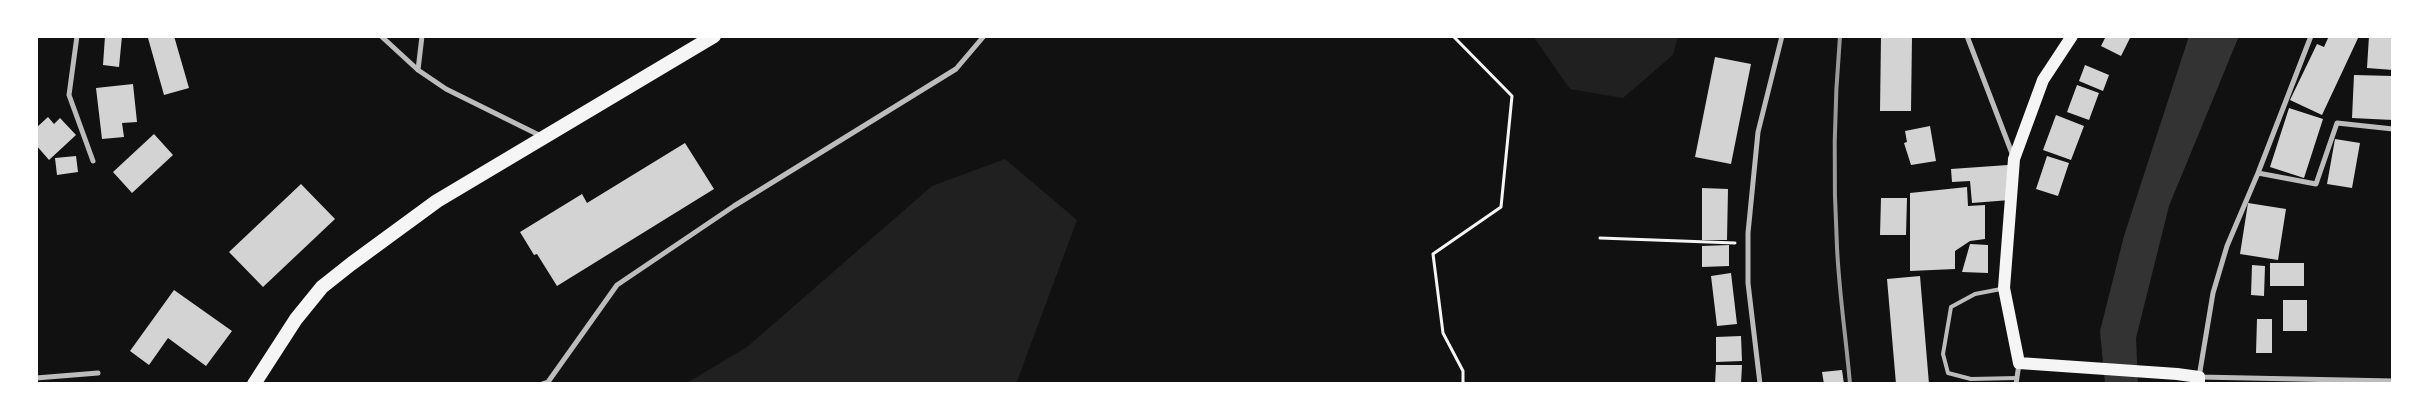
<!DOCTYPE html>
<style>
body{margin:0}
#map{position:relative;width:2429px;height:420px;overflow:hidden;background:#111;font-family:"Work Sans",sans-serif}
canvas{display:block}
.frame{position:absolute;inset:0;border:38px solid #fff;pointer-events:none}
</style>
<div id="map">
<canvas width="2429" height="420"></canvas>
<div class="frame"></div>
</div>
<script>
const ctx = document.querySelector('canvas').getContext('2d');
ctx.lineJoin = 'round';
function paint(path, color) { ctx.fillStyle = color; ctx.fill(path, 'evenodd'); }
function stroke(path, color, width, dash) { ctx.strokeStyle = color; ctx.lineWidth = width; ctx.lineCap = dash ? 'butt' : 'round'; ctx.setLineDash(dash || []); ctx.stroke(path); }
const green = new Path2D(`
 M1533,36H1678L1673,55L1623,98L1570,89Z
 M1005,159L1077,220L1016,384H685L747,347L932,186Z`);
const water = new Path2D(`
 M2189,36H2239L2169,206L2136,338L2138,384H2105L2100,331L2124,236Z`);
const building = new Path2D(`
 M105,36H122L119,67L103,65Z
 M154,36H174L189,88L164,95L148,38Z
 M1881,36H1912L1911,111H1880Z
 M2106,36H2125L2130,38L2121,56L2101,46Z
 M2329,36H2359L2322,115L2290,100L2317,44L2324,47Z
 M2369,36H2393V70L2367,68Z
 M1715,57L1751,64L1731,164L1695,157Z
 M2085,65L2109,75L2103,91L2079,81Z
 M2354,75L2393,76V120L2352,118Z
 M133,84L137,122L122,123L124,137L102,139L96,88Z
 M2077,85L2099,93L2089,120L2067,112Z
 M2289,108L2323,119L2304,178L2270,167Z
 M2056,115L2084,126L2071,160L2043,150Z
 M48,117L54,124L60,118L76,135L49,160L36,145V128Z
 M1930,126L1936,161L1911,165L1904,143L1907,142L1905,131Z
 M154,134L173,155L132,193L113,172Z
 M2335,139L2360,143L2352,188L2327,184Z
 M685,143L714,189L557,286L537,254L534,255L520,232L582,194L587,203Z
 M76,156L78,172L57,175L55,158Z
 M2047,156L2069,163L2058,196L2036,189Z
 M2008,165L2010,200L1972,203L1970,181L1952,182L1951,169Z
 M301,184L335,219L263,287L229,252Z
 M1967,187L1968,206L1985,205V239L1970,241L1955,251V269L1910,271V193Z
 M1702,188L1728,189L1727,240H1702Z
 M1881,198H1907L1906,235H1880Z
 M2248,203L2286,209L2278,260L2240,254Z
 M1970,244L1988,245V273L1962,272Z
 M1729,245V266L1702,267V246Z
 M2270,263H2304V286H2270Z
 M2252,265L2265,266L2264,296L2251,295Z
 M1731,273L1737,324L1717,326L1711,276Z
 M1920,276L1929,384H1896L1887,279Z
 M174,290L232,331L206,366L168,338L149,365L130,351Z
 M2283,300H2307V331H2283Z
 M2257,319H2272V353H2256Z
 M1741,336L1742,361L1716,362V337Z
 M1716,365H1742L1741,384H1715Z
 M1842,370L1844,384H1824L1822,372Z`);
const path = new Path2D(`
 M1453,36L1512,96L1501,207L1433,254L1443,333L1463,371V384
 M1600,238L1735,243`);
const service = new Path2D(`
 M2001,289L1975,294L1951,307L1943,354L1948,373L1971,379L2017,378`);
const minor = new Path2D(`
 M77,36L69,95L93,161
 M381,36L418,70L446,89L543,137
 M1967,36L2013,156
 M2311,36L2258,173L2227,246L2213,293L2199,377L2393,381
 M418,70L422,36
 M2258,173L2316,184L2337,123L2393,129
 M36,378L98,373
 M542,384L548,382L617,285L734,206L956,69L984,36
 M1760,384L1748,283V233L1758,132L1782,36
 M2016,384L2019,364`);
const primary = new Path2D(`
 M2072,36L2043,80L2014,159L2004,288L2019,363L2177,374L2199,377V384`);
const trunk = new Path2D(`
 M254,384L296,319L322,287L351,264L437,201L714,36`);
const rail = new Path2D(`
 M1840,36C1834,106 1833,177 1837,247C1839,292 1846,338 1850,384`);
paint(green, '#202020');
paint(water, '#333');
paint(building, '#d3d3d3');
stroke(path, '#f5f5f5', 3);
stroke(service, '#bcbcbc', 4);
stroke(minor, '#bcbcbc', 5);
stroke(primary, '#f5f5f5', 12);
stroke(trunk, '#f5f5f5', 14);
stroke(rail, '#9a9a9a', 4);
</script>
